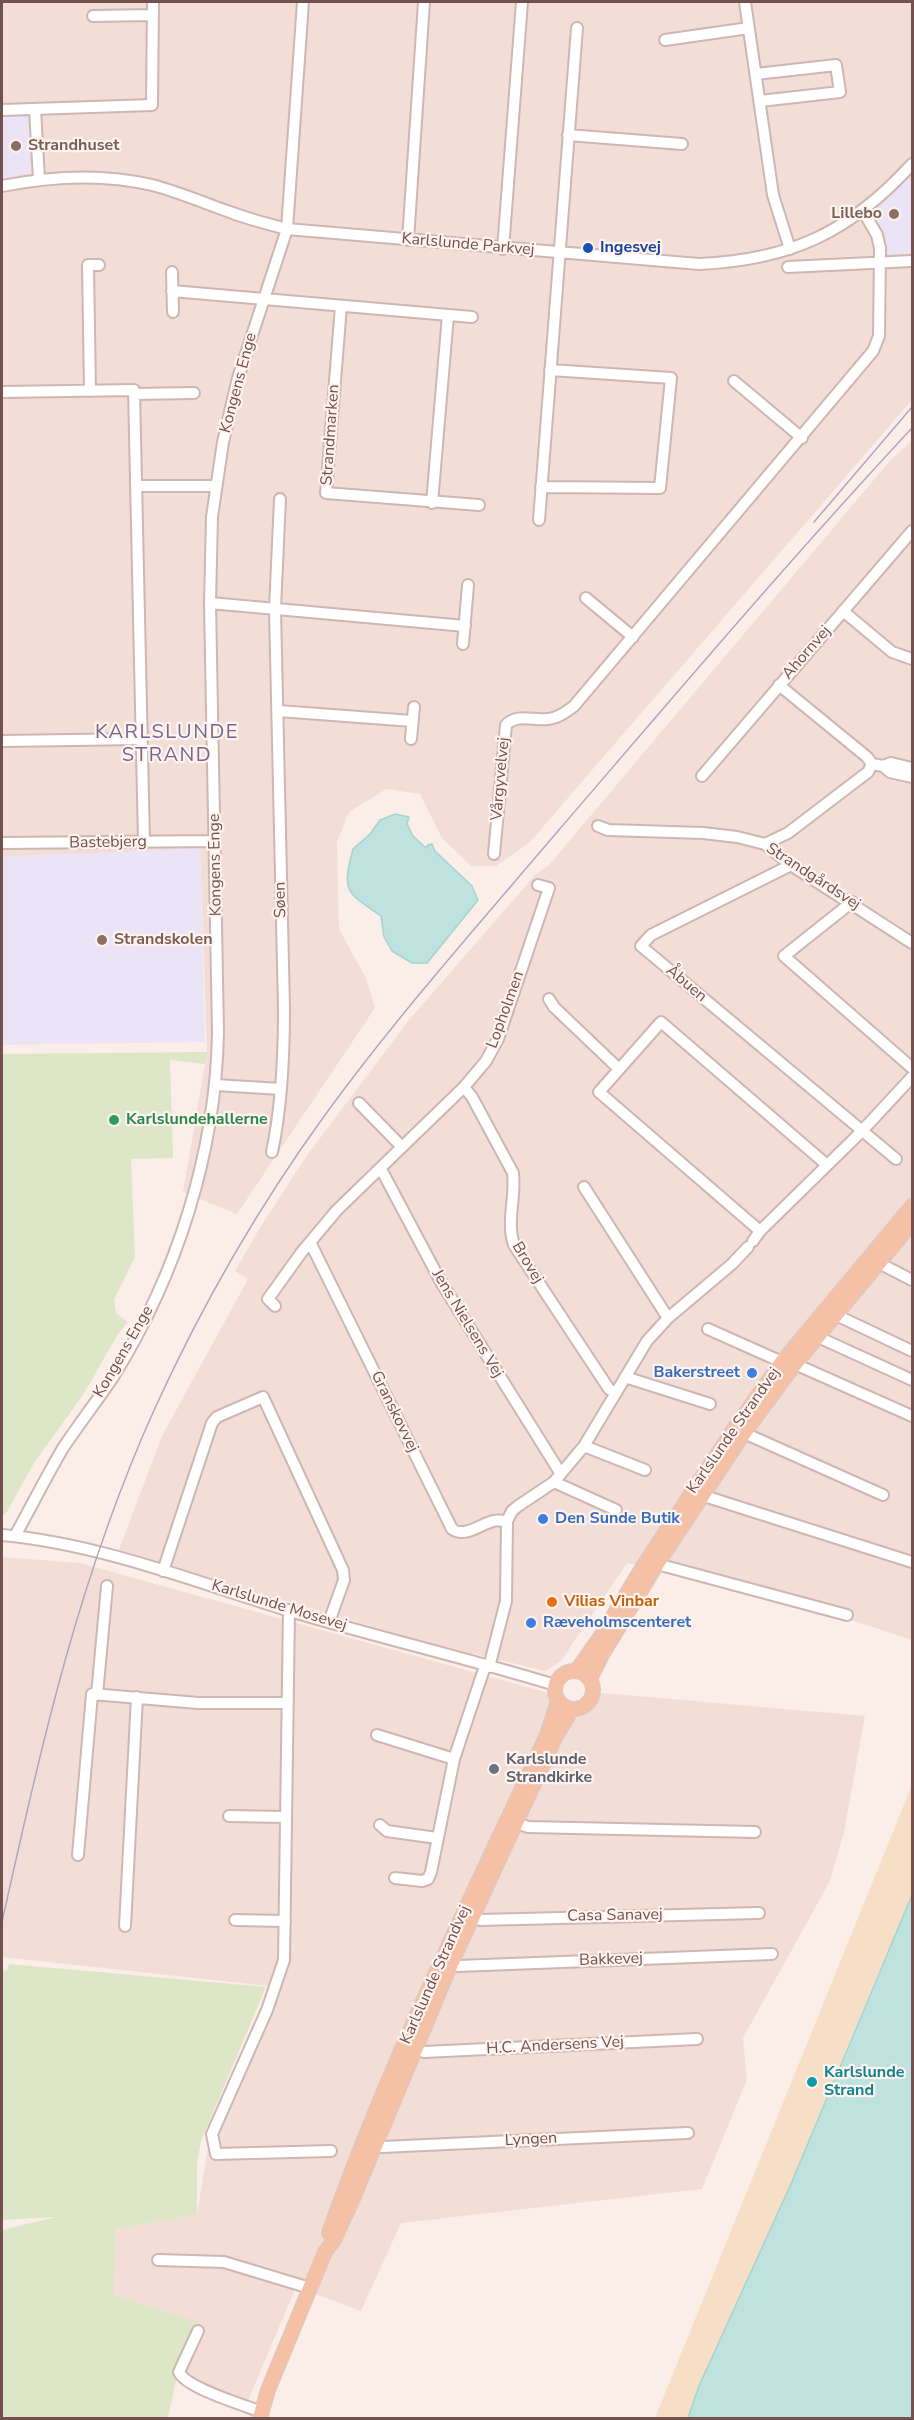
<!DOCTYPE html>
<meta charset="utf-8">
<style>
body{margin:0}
#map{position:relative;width:914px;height:2420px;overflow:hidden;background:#fbeee8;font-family:"Nunito Sans",sans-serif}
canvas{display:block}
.frame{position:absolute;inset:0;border:3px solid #73514e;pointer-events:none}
</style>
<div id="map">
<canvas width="914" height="2420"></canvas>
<div class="frame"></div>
</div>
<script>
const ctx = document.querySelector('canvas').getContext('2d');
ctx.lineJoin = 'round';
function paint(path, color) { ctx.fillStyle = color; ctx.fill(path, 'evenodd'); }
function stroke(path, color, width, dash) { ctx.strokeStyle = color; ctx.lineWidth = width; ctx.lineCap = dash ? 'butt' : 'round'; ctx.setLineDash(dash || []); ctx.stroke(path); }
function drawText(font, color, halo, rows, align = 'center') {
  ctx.font = font + ' "Nunito Sans",sans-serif'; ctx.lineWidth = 4.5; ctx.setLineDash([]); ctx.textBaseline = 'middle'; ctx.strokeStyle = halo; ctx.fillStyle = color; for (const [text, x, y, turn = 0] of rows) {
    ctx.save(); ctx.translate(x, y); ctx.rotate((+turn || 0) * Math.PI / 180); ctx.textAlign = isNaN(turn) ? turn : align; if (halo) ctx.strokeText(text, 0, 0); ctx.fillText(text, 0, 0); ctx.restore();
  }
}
const residential = new Path2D(`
 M2,2H912V400L529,843L496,866H471L442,838L420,794L386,789L349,812L337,842L339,929L366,978L375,1008L237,1214L183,1192L207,1052L200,849L2,857Z
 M912,440V1640L842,1617L627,1563L561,1661L545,1671L426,1642L118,1552L162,1436L248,1279L235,1271L261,1226L308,1154L409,1020L535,875L549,865L888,463Z
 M2,1557L80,1563L545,1692L568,1708L603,1693L865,1716L844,1832L830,1881L743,2038L747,2080L702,2189L401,2223L361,2311L296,2287L247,2403L177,2376L112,2295L116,2229L197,2215L210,2134L264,2005L268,1986L2,1957Z`);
const education = new Path2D(`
 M24,113L30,119L31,173L2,178V114Z
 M912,176V253L887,255L886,234L874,218L876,210Z
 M200,848L205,1042L2,1045V857Z`);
const green = new Path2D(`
 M207,1052L205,1064L170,1060L173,1158L131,1159L135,1257L114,1300L116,1313L128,1322L118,1334L83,1395L34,1463L7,1512L2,1516V1054Z
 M9,1964L266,1987L201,2141L197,2164V2215L116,2229L113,2295L199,2322L177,2376L168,2418H2V2230L56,2217L2,2220V1970L7,1971Z`);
const sand = new Path2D(`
 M912,1785V1895L908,1906L875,1980L791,2184L699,2386L688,2418H655Z`);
const water = new Path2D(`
 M395,814L409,817L407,824L413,836L426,848L428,845L432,844L435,851L472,886L478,900L427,963H412L392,951L384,937L381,916C347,892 341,893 353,849L370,834L380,820Z
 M912,1895V2418H688L699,2386L791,2184Z`);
const minor = new Path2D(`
 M745,2L773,195L790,249
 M93,16L153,15
 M665,40L749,28
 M756,74L836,65L840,92L760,101
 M35,109L39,179
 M2,110L152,105L153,2
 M568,135L682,144
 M2,186C52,176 101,173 152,185C179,192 204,203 230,212C248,219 268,224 287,229L699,264C791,260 850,232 912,164
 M408,240L424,2
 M503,249L522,2
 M788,267L912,261
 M172,272L173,312
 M172,291L472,317
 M341,306L326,493L479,505
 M734,381L802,438
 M90,391L88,265H99
 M2,392L134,390L144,842
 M134,394L194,393
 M137,486H216
 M541,487L660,488L671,378L550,370
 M432,503L448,315
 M539,520L577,28
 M586,598L633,637
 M210,603L465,626
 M843,611L892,652L912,659
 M463,644L468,585
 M779,685L867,757L872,764
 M279,711L412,721
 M411,739L414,707
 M2,741L141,739
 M883,766L890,772L912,777
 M702,776L912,531
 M598,826L608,830L703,833L737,837L765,844L791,865L912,943
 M2,843L215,841
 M765,844L788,833L868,772L872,764L883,766L891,763L912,768
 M494,854L506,725C517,713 534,721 548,719C558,718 566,712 574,706L873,351L879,336L880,248L877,235L863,211
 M791,865L651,935L641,946L896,1159
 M852,902L784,956L912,1068
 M549,999L554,1007L619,1069
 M216,1085L281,1089
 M464,1087L472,1097L513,1173C516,1197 506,1222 514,1245L609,1389L616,1393
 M359,1103L402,1147
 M272,1152C282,1105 284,1057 284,1009L275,609L280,499
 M381,1169L441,1282L561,1474
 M584,1187L668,1318
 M760,1231L599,1092L661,1022L827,1165
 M753,1241L760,1231L861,1132L912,1077
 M310,1242L452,1529C465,1538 479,1525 493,1521C497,1520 502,1521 507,1521
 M879,1263L912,1280
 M275,1306L268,1299L301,1253L337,1210L464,1087L486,1061L498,1039L549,888L538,885
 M836,1315L912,1351
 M708,1329L782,1362
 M818,1337L912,1380
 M795,1364L912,1416
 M625,1377L710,1404
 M744,1433L883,1495
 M584,1446L645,1470
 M554,1482L616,1510
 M701,1495L912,1562
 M2,1535C100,1544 193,1581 287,1610C376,1637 467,1658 555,1685
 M15,1536C31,1507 46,1477 63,1448C79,1424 97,1401 113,1377C177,1275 216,1152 218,1032L210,603L212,517L223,442L238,378L287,229L303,2
 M657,1564L847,1615
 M163,1571L212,1423L217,1417L263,1397L343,1570L344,1580L329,1622
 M289,1610L284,1960L267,2010L212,2134L216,2154L331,2151
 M489,1667L506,1601L507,1521L512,1511L518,1506L554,1482L584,1446L647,1341L668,1318L732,1264L748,1247
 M97,1695L107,1586
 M377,1735L454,1759
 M229,1816L286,1817
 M517,1823L528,1827L755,1832
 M380,1825L387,1831L437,1838
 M78,1855L92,1694L198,1703H288
 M395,1878L422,1881L428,1879L431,1872L454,1759L485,1666
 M473,1916L480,1920L759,1913
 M235,1920L285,1921
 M125,1926L137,1697
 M451,1964L458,1966L772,1954
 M414,2049L424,2052L697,2039
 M375,2145L382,2147L688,2133
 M158,2260L224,2262L310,2288
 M198,2331L179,2372C186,2388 244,2405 262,2412`);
const major = new Path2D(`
 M577,1670L603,1633L644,1565L734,1429L782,1362L912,1206
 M555 1690a19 19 0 1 1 38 0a19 19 0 1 1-38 0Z
 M590,1679L603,1653L657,1564L744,1433L795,1364L912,1223
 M329,2233C389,2062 471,1899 547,1735L558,1701
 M260,2418L268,2390L325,2252L334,2240L352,2201L451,1964L555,1738L572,1709`);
const tram = new Path2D(`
 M814,522L912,407
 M2,1922C42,1743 79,1576 155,1408C202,1305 259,1206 325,1115C397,1016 479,924 558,831C675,695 790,559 912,428`);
const markers = [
 [16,146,6,"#8d6e63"],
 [894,214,6,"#8d6e63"],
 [588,248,6,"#1a4fb4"],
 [102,940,6,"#8d6e63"],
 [114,1120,6,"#2e9e5b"],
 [752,1373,6,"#3f7fe0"],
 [543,1519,6,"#3f7fe0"],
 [552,1602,6,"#e8710a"],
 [531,1623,6,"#3f7fe0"],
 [494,1769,6,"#6b7280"],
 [812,2082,6,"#0f9aa8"]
];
const educationNames = [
 ["Strandhuset",28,146],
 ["Lillebo",882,214,"right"],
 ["Strandskolen",114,940]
];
const streetNames = [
 ["Karlslunde Parkvej",468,245,5],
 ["Kongens Enge",239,383,-75],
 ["Strandmarken",331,435,-86],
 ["Ahornvej",807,653,-49],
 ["Vårgyvelvej",501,779,-85],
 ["Bastebjerg",108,843,-1],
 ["Kongens Enge",216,865,-91],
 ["Strandgårdsvej",813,877,33],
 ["Søen",281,900,-91],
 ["Åbuen",686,984,40],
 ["Lopholmen",506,1010,-70],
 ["Brovej",527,1263,59],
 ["Jens Nielsens Vej",467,1324,59],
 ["Kongens Enge",124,1352,-60],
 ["Granskovvej",394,1412,64],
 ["Karlslunde Strandvej",734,1431,-55],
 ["Karlslunde Mosevej",279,1606,17],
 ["Casa Sanavej",615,1916,-1],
 ["Bakkevej",611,1960,-2],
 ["Karlslunde Strandvej",436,1975,-66],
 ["H.C. Andersens Vej",555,2046,-3],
 ["Lyngen",531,2140,-3]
];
const transitNames = [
 ["Ingesvej",600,248]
];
const leisureNames = [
 ["Karlslundehallerne",126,1120]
];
const shopNames = [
 ["Bakerstreet",740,1373,"right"],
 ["Den Sunde Butik",555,1519],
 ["Ræveholmscenteret",543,1623]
];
const foodNames = [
 ["Vilias Vinbar",564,1602]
];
const worshipNames = [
 ["Karlslunde",506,1760],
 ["Strandkirke",506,1778]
];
const cultureNames = [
 ["Karlslunde",824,2073],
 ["Strand",824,2091]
];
const quarterNames = [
 ["KARLSLUNDE",167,733],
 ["STRAND",167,756]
];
paint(residential, '#f2ded7');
paint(education, '#ebe4f7');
paint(green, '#dde7c7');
paint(sand, '#f7dec6');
paint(water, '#bee3de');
stroke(water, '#a5d4ce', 1.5);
stroke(minor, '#ceb6b2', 14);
stroke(major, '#d5cbca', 16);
stroke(minor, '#fff', 10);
stroke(major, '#f4c1a6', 14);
stroke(tram, '#aea7c4', 1.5);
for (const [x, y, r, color] of markers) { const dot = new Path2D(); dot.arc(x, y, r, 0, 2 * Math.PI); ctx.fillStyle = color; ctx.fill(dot); stroke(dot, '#fef3ee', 2); }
drawText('bold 16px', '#785e54', '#fef3ee', educationNames, 'left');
drawText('16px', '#73514e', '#fef3ee', streetNames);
drawText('bold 16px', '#164399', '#fef3ee', transitNames, 'left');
drawText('bold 16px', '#27864d', '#fef3ee', leisureNames, 'left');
drawText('bold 16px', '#366cbe', '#fef3ee', shopNames, 'left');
drawText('bold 16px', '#c56008', '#fef3ee', foodNames, 'left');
drawText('bold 16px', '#5b616d', '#fef3ee', worshipNames, 'left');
drawText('bold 16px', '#0d838f', '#fef3ee', cultureNames, 'left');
ctx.letterSpacing = '1.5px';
drawText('20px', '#76668e', '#fef3ee', quarterNames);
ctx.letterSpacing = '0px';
</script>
